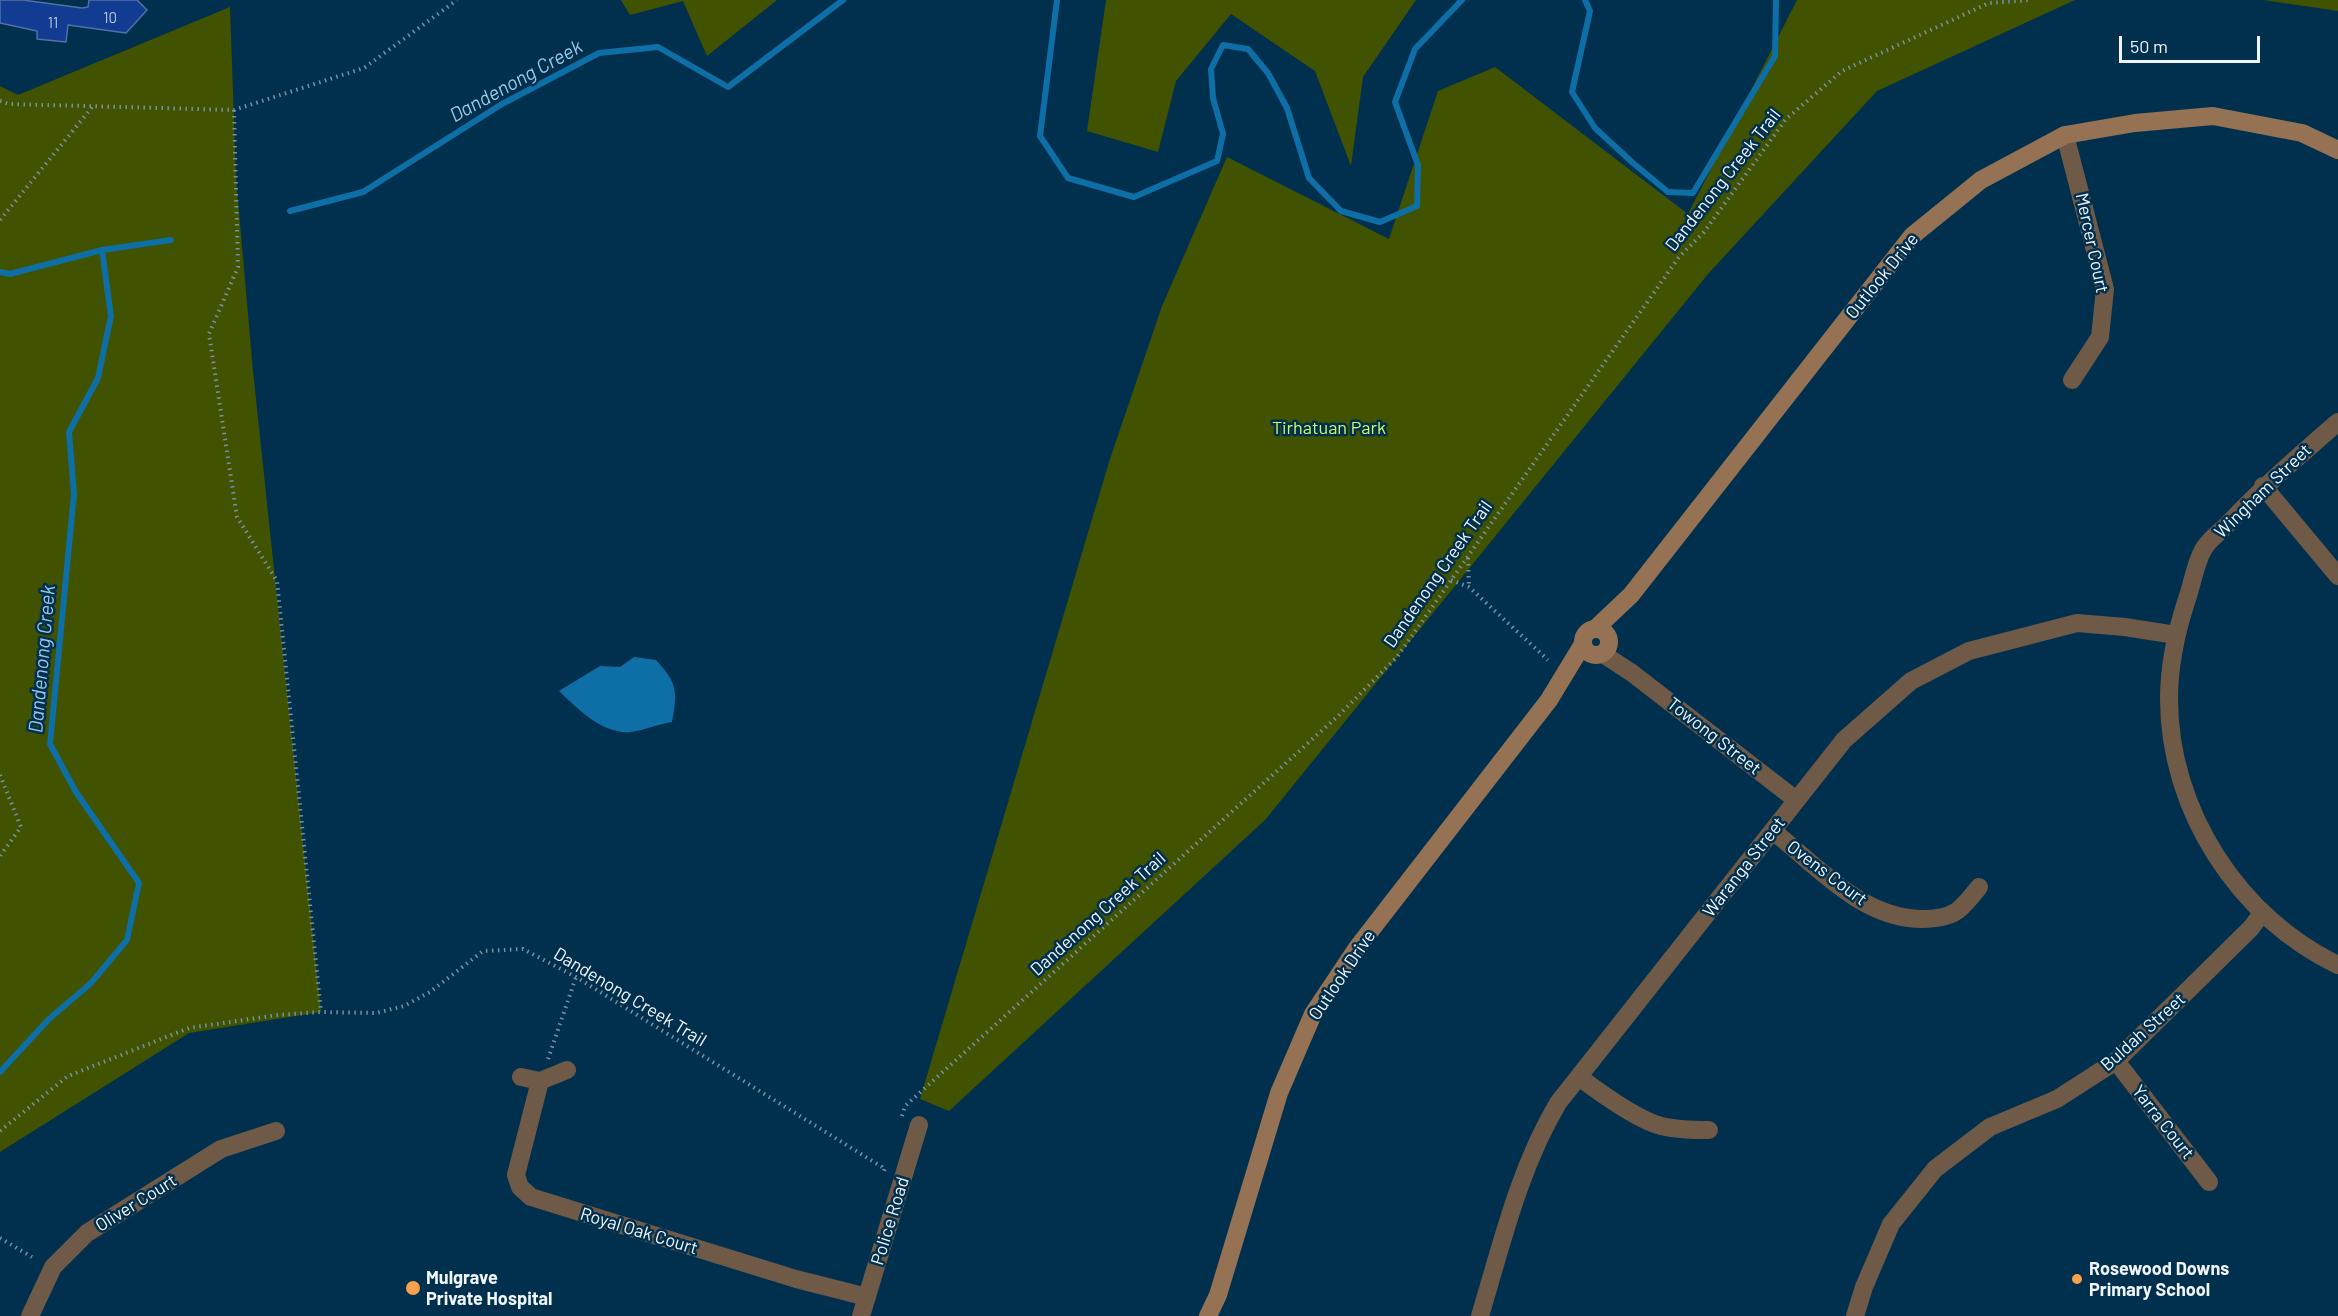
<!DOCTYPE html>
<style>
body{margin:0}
#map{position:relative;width:2338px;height:1316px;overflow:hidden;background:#00304e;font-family:Barlow,sans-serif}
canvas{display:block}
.scale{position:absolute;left:2119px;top:36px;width:141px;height:27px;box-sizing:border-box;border:3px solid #eff5fa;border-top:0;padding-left:8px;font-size:18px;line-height:21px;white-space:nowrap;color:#eff5fa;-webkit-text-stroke:4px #00304e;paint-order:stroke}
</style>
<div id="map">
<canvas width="2338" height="1316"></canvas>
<div class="scale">50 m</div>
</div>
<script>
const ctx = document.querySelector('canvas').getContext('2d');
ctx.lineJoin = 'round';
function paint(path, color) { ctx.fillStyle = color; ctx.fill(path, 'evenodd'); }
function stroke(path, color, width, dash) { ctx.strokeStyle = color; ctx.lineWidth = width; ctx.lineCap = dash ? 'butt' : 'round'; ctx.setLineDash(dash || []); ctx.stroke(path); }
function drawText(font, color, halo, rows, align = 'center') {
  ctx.font = font + ' Barlow,sans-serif'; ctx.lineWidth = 5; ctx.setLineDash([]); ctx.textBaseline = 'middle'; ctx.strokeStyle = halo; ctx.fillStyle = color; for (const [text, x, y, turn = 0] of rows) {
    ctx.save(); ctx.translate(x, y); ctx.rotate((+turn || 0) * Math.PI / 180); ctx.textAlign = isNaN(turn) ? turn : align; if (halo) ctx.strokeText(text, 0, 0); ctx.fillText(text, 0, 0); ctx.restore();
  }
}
const green = new Path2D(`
 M621,0H777L707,56L683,1L630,15Z
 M1106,0H1416L1363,77L1351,166L1315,71L1231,14L1176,81L1158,152L1087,131Z
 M1797,0H2075L1877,91L1708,274L1265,820L949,1111L920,1099L1109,462L1162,306L1227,157L1389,239L1438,91L1495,67L1688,214Z
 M2263,0H2338V11Z
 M230,7L236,178L253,371L321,1012L189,1033L0,1152V86L18,95Z`);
const water = new Path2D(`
 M634,657L656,660C677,683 678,691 672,722C658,724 645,730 631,732C603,735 577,708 559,691L600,666L620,667Z`);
const stream = new Path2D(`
 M1057,0L1040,136L1068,178L1134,197L1217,161L1223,134L1213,98L1211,69L1223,45L1248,49L1268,73L1287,108L1309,178L1341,211L1380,222L1417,206L1418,165L1395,102L1415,49L1462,0
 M1585,0L1590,11L1572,92L1595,128L1633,163L1668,192L1693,193L1775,56L1776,0
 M290,211L363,192L502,104L599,53L658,47L728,87L843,0
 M0,272L10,274L102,250
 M0,1072L49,1019L91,983L127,940L139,883L76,792L50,744L74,494L69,432L98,378L111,316L102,250L171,240`);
const building = new Path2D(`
 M0,0H23L82,8L88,7L89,0H137L147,10L126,33L68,25L66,42L37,39V31L0,23Z`);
const path = new Path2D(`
 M0,101L9,104L234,110L364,68L457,0
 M234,110L238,267L209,334L237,517L277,581L321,1012
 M0,220L93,106
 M1468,558L1469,587
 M1451,580L1469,587L1548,660
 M0,775L21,827L0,856
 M548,1059L576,977
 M902,1116L905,1106L1337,717L1397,657L1679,257L1704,232L1786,119L1842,71L1989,3L2031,0
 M0,1131L68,1076L189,1028L278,1015L321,1012L376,1013L404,1006L430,992L483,951L523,949L576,977L882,1167L884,1171L886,1166
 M0,1238L32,1257`);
const street = new Path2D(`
 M2065,135L2105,289L2100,337L2072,380
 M2338,422C2300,455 2263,487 2228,524C2220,532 2208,540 2203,550C2195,564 2192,586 2186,602C2176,633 2169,666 2169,699C2169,810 2239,918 2338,965
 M2263,486L2338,576
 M1603,654L1632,673L1795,799
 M1773,831C1817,866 1861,918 1921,919C1933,919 1947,918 1957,911C1966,904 1972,896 1979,887
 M2116,1061L2209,1182
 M521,1077L540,1081L567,1070
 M1579,1077C1599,1092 1638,1120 1661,1126C1677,1130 1693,1130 1709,1130
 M540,1081L516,1175L520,1187L531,1197L796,1279L867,1297
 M30,1316L53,1267L87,1233L221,1149L276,1131
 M861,1316L919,1125
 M1480,1316C1502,1243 1519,1169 1558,1103L1844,740L1911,681L1969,651L2077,623L2125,627L2176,635
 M1855,1316L1864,1287L1891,1224L1935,1169L1990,1127L2057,1099L2116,1061L2251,928L2262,913`);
const secondary = new Path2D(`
 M1583 642a13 13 0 1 1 26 0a13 13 0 1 1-26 0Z
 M1595,629L1631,595L1912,236L1981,180L2065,135L2135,123L2213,116L2302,133L2338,150
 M1208,1316L1218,1295L1279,1093L1313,1014L1357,948L1549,700L1583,644`);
const markers = [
 [2077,1279,6,"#f8a14a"],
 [413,1288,8,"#f8a14a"]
];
const numberNames = [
 ["10",110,18],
 ["11",53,23]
];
const streetNames = [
 ["Dandenong Creek Trail",1723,180,-52],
 ["Mercer Court",2092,243,78],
 ["Outlook Drive",1882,276,-51],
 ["Wingham Street",2263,491,-44],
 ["Dandenong Creek Trail",1438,574,-55],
 ["Towong Street",1714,736,38],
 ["Waranga Street",1744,867,-52],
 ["Ovens Court",1827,873,37],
 ["Dandenong Creek Trail",1098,914,-42],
 ["Outlook Drive",1342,975,-56],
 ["Dandenong Creek Trail",630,997,31],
 ["Buldah Street",2143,1032,-42],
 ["Yarra Court",2163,1122,52],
 ["Oliver Court",136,1203,-32],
 ["Police Road",890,1221,-73],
 ["Royal Oak Court",639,1231,17]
];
const parkNames = [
 ["Tirhatuan Park",1329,428]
];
const poiNames = [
 ["Rosewood Downs",2089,1269],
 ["Primary School",2089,1290],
 ["Mulgrave",426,1278],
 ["Private Hospital",426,1299]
];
const waterNames = [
 ["Dandenong Creek",516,81,-29],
 ["Dandenong Creek",42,659,-85]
];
paint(green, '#415201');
paint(water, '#0e6ea6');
stroke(stream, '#0e6ea6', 6);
paint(building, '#123c92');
stroke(building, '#5370a5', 1.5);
stroke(path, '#7692a3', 4, [1.5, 4.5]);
stroke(street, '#6f5947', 18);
stroke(secondary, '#947253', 18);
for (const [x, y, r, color] of markers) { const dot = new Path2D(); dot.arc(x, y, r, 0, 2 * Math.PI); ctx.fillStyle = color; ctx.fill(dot); stroke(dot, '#00304e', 2); }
drawText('15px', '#b8c7e0', null, numberNames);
drawText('18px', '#eff5fa', '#00304e', streetNames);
drawText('18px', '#d0f762', '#00304e', parkNames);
drawText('bold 18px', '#eff5fa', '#00304e', poiNames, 'left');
drawText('italic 20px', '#97c6ea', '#00304e', waterNames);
</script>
